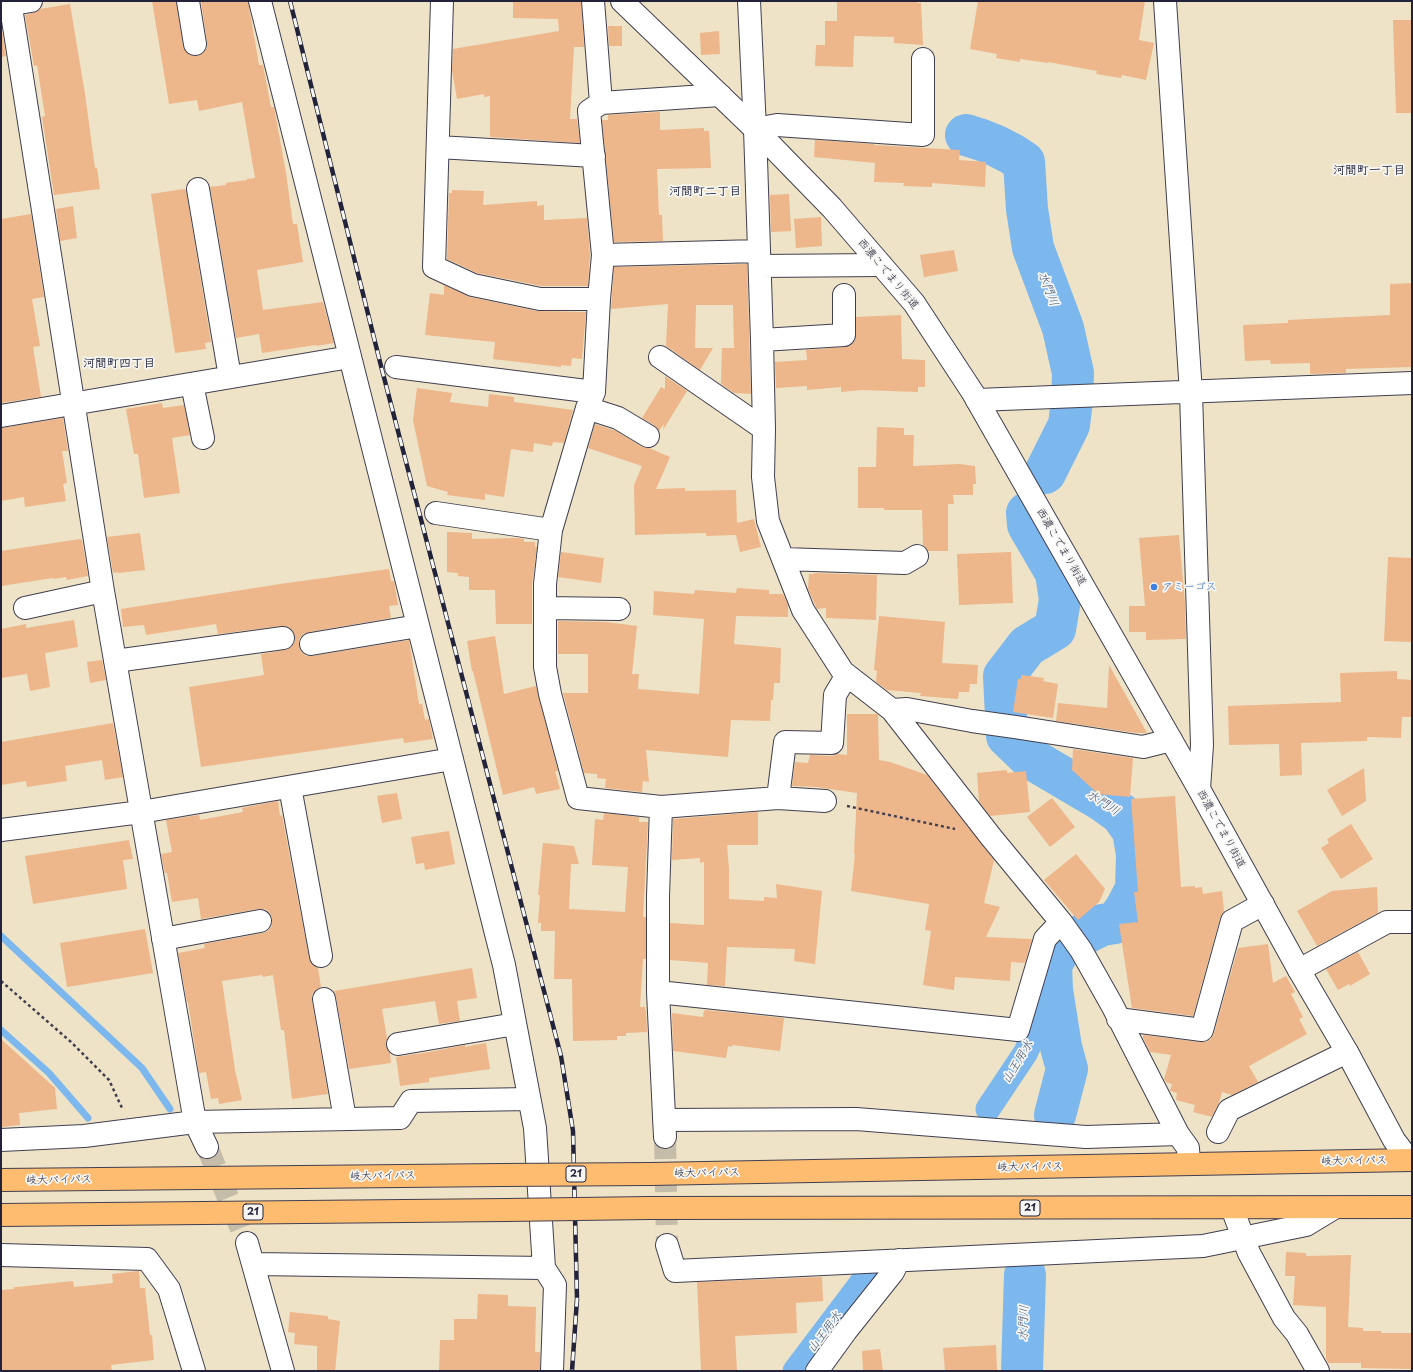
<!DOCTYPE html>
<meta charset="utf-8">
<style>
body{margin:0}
#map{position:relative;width:1413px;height:1372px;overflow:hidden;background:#eee3c6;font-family:"Playpen Sans",sans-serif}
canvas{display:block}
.frame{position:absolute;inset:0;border:2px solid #22223b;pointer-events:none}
</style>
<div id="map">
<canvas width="1413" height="1372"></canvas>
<div class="frame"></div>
</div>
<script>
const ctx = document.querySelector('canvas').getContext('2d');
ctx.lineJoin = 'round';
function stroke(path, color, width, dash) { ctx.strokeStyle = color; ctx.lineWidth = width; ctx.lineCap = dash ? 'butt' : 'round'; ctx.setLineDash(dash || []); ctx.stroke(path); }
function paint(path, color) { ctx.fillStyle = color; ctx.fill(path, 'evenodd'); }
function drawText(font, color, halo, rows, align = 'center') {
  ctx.font = font + ' "Playpen Sans","Klee One",sans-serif'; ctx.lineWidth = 3.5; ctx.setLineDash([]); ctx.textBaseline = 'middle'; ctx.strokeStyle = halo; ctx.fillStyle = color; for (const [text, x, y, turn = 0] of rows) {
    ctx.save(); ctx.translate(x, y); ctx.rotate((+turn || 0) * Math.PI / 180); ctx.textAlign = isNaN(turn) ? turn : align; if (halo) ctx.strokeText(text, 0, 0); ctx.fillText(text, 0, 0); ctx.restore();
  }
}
const stream = new Path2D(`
 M1,936L142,1068L170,1109
 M1,1030L49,1073L88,1118`);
const canal = new Path2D(`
 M988,1109L1026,1052L1052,990
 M795,1371L869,1273`);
const river = new Path2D(`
 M966,135C988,141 1006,149 1024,162L1027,209L1033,248L1063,328L1073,373L1072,401L1069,425L1045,473
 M1027,513L1028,525L1056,573L1060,600L1055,629L1027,646L1004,676L1007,736L1030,758L1103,801L1121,814L1133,831L1137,854L1136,889L1125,910L1115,923L1102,925L1062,945L1051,965L1052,990L1061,1047L1067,1069L1055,1115
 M1022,1371L1025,1275`);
const building = new Path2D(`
 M152,1H176L183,46L186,52L191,56H197L203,53L207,48V42L201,1H248L259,65H263L271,107H274L286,173L293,224H297L303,262L257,270L263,310L323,302L334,343L317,346L316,345L262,353L259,334L236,338L210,187L226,185V183L247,180V179L255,178L242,102L199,111L197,100L169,104Z
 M513,1H581L584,47H574L570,119H577L580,143L490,137V96L484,97V94L457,99L452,70L453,49L559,31L558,19L513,18Z
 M837,1H917V3H921L923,45L894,43V37L854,36L853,67L815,66L816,45H825V21H837Z
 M978,1H1145L1139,40L1154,43L1146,80L1122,75L1121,78L1096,74L1097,71L1048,62V63L1020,59V62L996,58L997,54L970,49Z
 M70,4L85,94L95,168H97L100,189L54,195L42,117L45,116L37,65L34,66L25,15L33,13L40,9Z
 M1393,20H1412V113H1396Z
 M1,24L6,56L1,57Z
 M608,26H622V46H609Z
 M719,31L720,54L701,55L700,33Z
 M660,112V130L704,128V131H709L711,168L657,169L659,215H662L663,241L614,242L602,120H608V115Z
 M815,140L874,144V145L960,150L959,160L986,162L985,187L932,183V187L903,186L904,183L874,182L875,163L814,157Z
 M184,189L186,190L211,342L205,343L206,349L175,353L151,194Z
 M452,190L484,191L483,205L537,201V206L544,205V220L587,218L590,255L588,286H541L477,273L447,259L449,193H452Z
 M789,194L791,231L771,232L770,195Z
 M73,206L77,238L60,241L56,209Z
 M31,214L44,297L32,299L40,346L33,347L41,397L1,403V219Z
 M821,217L822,246L796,248L794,219Z
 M954,250L958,271L924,277L920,255Z
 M747,264L751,394L734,393L721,384L722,348H734L733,305H696L695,348H713L700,370L666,346L668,304L611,309L614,267Z
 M1412,283V367L1346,369V373L1310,374V363L1271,364L1270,360L1245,361L1243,325L1288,323V320L1390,315V284Z
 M444,285L470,297L537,311L586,312L582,359L572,358L571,366L561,365V367L493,359L495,342L425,335L430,293L444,295Z
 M901,315L902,359L925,360V387H918V392L862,390L841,392V387L807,390V386L776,388L775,362L807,360L806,350L845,347L850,346L855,341L856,335V317Z
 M665,376L687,391L663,430L664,424L659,431L654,425L642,418L661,387L665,389Z
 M417,388L452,393L450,402L488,407L489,394L514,397V402L573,410L564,443L553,442L552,446L534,443L533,452L511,449L504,497L485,494V500L447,495L448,492L427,486L413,420Z
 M162,403L163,408L184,405L190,435L172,438L180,493L144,498L138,454H134L126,409Z
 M63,418L68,451H62L67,483L63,484L66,501L25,507L24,497L1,501V428Z
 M595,424L616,431L642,447L649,448L670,457L656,489L685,488V491L736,490L737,523L754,519L761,547L740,552L736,535L706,536V533L635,535L634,485L642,466L588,448Z
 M877,427L904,428V435H914L913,466L960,464L975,466L976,484H973V495H953L954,504H948V551H928L923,545L922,510H884V508H858V467H876Z
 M447,532L472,533V539L517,538L524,539V542H535V547H537L532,584V624H496L495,590H469V577L458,576V573L447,572Z
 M140,533L145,570L118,573L117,572L113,573L107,537Z
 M1179,535L1185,604L1186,639L1146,640V632H1129V606H1145L1139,538Z
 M80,539L82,540L88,576L67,580L66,577L54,579L53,578L1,586V551Z
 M561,552L604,558L601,583L558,577Z
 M1011,552L1013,603L959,605L957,554Z
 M1388,557L1412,558V642L1384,641Z
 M389,569L391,581H394L398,605L389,606L391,618L309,632L303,634L299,639V646L301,652L306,656H313L409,640L419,704H422L425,720L429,719L433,739L404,743L403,738L201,767L189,687L264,675L261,654L285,650L290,648L295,642V637L293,631L288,627L281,626L218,634L216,624L146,635L144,625L123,627L121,609L280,584Z
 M814,573L877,575L876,620L826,618V608L817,609L808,589L809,574H814Z
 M737,588L769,590V594H783L788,605V617L736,616L734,644L781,648L780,683H774L773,700H771L770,721L731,720L728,757L646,750L649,782L643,781L642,792L605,788L606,779L597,778V774L584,773L563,693H588V654H558V621L606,622L637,626L632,674H639L638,689L699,694L704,619L653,615L654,591L694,594L695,590L736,593Z
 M879,616L945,622L942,663L978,665L977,684H970L969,692H959L958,699L920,696L921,693L887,690L876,682L877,671L874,670Z
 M74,620L78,647L45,653L50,687L30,691L27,674L1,678V629L26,624V628Z
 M495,636L504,694L536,686L558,771H555L560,789L536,794L534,787L503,795L473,671H472L467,641Z
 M102,660L106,680L90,683L87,662Z
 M1109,665L1147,733H1136L1056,721L1058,703L1107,708Z
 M1397,671V679L1412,680V717H1402L1401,738L1367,737V741L1301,743L1302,775L1280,776L1279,744L1229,745L1228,706L1341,702L1340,673Z
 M1021,675L1044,678L1043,681L1058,684L1053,718L1013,712L1018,679H1021Z
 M847,714H877L878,715L879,760L890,762L927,775L994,860L984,903L1000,907L986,937L1032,939L1025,963L1011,962L1010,981L955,977L954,990L923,985L931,931L925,930L929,904L851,891L855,854H854L857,793L817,787L792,786L795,762L808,763L810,755L832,756L838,754L847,755Z
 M113,723L123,777L105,780L102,760L65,766L67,781L27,787L26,781L1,785V742Z
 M1073,749L1133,758L1130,797L1098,794L1072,770Z
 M1364,768L1366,801L1342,816L1327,790Z
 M1007,770V773L1026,771L1030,812L990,816L979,802L977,773Z
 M397,793L402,819L382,823L377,796Z
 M1175,796L1181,887L1195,886V888L1202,887L1203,894L1222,891L1224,911L1220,918L1193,1016L1132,1008L1119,924L1138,922L1134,892H1138L1131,799Z
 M1052,798L1075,827L1050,847L1027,817Z
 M278,801L280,816L282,815L309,958L312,964L318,968L321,987L316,990L312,994V1001L328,1094L292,1099L284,1030H281L273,975L263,977L262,975L222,981L235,1070L242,1100L219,1104L218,1098L211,1099L206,1072L199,1073L188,1002H187L178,953L205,948L204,944L263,933L268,931L272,926V918L270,913L265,909H258L201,919L198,898L172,902L167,873H165L161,854L172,852L166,820L199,815L200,820L243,812L242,808Z
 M758,812V845H727L729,868V899L764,901V897L777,898L776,884L822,891L815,964L794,961L795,949L727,947L725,986L707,985L708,963L670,960V923L704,925V862L700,863V858L672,860L673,819Z
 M604,813L639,817V822H648L643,917H646V959H643L640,1007H645V1010H646L647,1032L626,1033V1036H617V1040L573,1041L572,979H554L555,931H541V923H538L540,895H538L543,843L574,846L579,864H571L569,909L625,912L628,867L592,865L595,819L603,820Z
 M1351,824L1373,859L1341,879L1321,848L1329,843L1327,839Z
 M449,831L455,864L425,870L424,863L416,864L411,837Z
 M129,840L133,859L123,860L127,889L33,904L25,856Z
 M1076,854L1105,889L1099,902L1078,920L1044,880Z
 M1377,887L1378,913L1317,946L1297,911L1332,891Z
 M145,929L153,973L67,987L60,943Z
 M1268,944L1273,983L1286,976L1295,992L1291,994L1303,1017L1299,1019L1307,1034L1249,1066L1258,1082L1232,1095L1222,1092L1219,1103L1212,1117L1193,1112L1195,1105L1176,1100L1177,1093L1170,1091L1172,1084L1166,1082L1164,1079L1171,1055L1150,1052L1143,1038V1035L1200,1042H1206L1211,1039L1214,1033L1238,948Z
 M1358,952L1370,974L1350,986L1349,984L1338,990L1326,969Z
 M472,968L477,998L457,1001L460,1021L439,1024L435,1001L382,1009L387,1038L386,1046L390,1053L391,1063L349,1069L336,997L334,991Z
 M704,1010L706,1011V1010L784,1018L780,1051L732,1045V1047L728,1046L726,1058L673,1051L672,1013L703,1017Z
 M1,1039L55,1088L57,1109L19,1113L20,1125L1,1127Z
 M486,1043L490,1069L429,1078V1082L400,1086L396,1057L429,1052L465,1045V1047Z
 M1286,1252L1306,1253V1256L1351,1255L1348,1327L1363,1328V1331H1381V1333H1412V1369L1361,1368V1363H1328L1326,1359V1307L1293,1305L1295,1276H1285Z
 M139,1271L140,1288H145L150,1335H152L154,1360L111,1365L112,1371H1V1290L14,1289V1287H17L73,1281L74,1287L113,1283L112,1274Z
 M822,1277L823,1301L796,1303L797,1333L735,1336L737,1371H701L697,1282Z
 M478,1294L508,1295V1306L536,1307L535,1352H540V1371H439L440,1340H454V1319H477Z
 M290,1312L328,1316V1319L340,1321L335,1371H317V1346L294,1344L295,1333L288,1332Z
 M996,1345L997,1371H945L943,1348Z
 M880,1349L883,1371H863L862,1351Z`);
const minorTunnel = new Path2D(`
 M665,1137L667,1245
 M207,1147L247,1243`);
const path = new Path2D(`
 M847,806L955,829
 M1,981L71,1042L109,1080L122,1108`);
const minor = new Path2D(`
 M10,1L103,591L195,1122L207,1147
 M188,1L195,44
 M260,1L504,965L535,1128L544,1268
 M442,1L434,267L473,285L540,299H599
 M593,1L601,103L589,111L603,255
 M749,1L755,129L762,340L764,429L763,477L768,521L803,610L843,672L892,710L991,837L1061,922L1081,950L1112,1005L1178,1134L1188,1148L1189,1164
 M1165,1L1191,393L1202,745L1199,789
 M1,6L31,1
 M601,103L720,95
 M755,129L777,125L923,135V59
 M438,147L594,156
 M198,189L230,377
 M760,266L881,265
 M762,340L844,335V295
 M660,357L764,429
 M396,367L594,392
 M192,384L203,438
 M977,400L1412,383
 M587,408L618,418L648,436
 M1,416L350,357
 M436,513L551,530
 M783,559L905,563L917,556
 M25,608L103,591
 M545,608L619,609
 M311,644L418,626
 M115,661L283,638
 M892,710L907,709L972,721L1015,727L1143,747L1171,740
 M290,787L321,956
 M778,798L825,801
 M661,807L578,798L550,694L545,667V584L551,530L587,408L594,392L599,299L603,255L759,251
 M1,830L141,812L452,759
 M163,939L260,921
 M1299,970L1387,922H1412
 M658,992L1018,1030L1045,939L1061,922
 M324,999L345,1119
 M1118,1019L1202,1030L1232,921L1263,904
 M398,1044L515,1024
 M664,1120L856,1119L1086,1137L1178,1134
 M1218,1132L1229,1110L1347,1052
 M665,1137L658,992V896L661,807L778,798L785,742L832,743L835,695L847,675
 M1,1140L84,1136L195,1122L400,1118L411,1101L529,1099
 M1232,1208L1249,1253L1284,1318L1297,1334L1318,1371
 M247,1243L283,1371
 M667,1245L675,1271L1203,1246L1306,1225L1334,1208
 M1,1255L147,1259L169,1289L194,1371
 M254,1264L544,1268L555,1285L552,1371
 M817,1371L846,1331L893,1272L899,1260`);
const tertiary = new Path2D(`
 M622,1L755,129L832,208L914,303L973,393L1199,789L1299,970L1347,1052L1394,1140L1409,1160`);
const trunk = new Path2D(`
 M650,1174L1412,1160
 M1,1180L502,1175
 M649,1208L1412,1207
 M1,1215L506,1210`);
const rail = new Path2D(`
 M290,1L381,366L561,1056L573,1131L577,1299L572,1371`);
const trunkBridge = new Path2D(`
 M502,1175L650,1174
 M506,1210L649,1208`);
const markers = [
 [1154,587,4,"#3f7fe0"]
];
const shields = [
 [576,1174,20],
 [1030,1208,20],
 [253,1212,20]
];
const shieldNames = [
 ["21",576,1174],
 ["21",1030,1208],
 ["21",253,1212]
];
const streetNames = [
 ["西濃こでまり街道",888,274,50],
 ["西濃こでまり街道",1061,547,60],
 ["西濃こでまり街道",1221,829,61],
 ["岐大バイパス",1354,1161,-1],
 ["岐大バイパス",1030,1167,-1],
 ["岐大バイパス",707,1173,-1],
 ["岐大バイパス",383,1176,-1],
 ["岐大バイパス",59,1180,-1]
];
const shopNames = [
 ["アミーゴス",1162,587]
];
const neighbourhoodNames = [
 ["河間町一丁目",1369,171],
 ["河間町二丁目",705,192],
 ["河間町四丁目",119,364]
];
const waterNames = [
 ["水門川",1048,289,69],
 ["水門川",1103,803,33],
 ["山王用水",1018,1062,-59],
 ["水門川",1024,1323,-88],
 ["山王用水",825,1332,-53]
];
stroke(stream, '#7cb7ed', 7);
stroke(canal, '#7cb7ed', 25);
stroke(river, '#7cb7ed', 42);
paint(building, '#edb68b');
stroke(minorTunnel, '#c5bcaa', 22, [22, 11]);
stroke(minor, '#413f50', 24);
stroke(tertiary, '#413f50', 24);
stroke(trunk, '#413f50', 24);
stroke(path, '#413f50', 2.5, [3, 3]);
stroke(minor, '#fff', 22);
stroke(tertiary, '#fff', 22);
stroke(trunk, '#fdbc70', 22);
stroke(rail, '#22223b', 4.5);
stroke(rail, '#f6f6f2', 3, [9]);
stroke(trunkBridge, '#413f50', 24, []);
stroke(trunkBridge, '#fdbc70', 22);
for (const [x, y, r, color] of markers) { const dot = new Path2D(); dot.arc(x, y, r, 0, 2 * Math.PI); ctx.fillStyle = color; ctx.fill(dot); stroke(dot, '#f6f6f2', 1.5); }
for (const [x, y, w] of shields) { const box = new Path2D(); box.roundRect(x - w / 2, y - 8, w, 16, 3); ctx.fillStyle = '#f6f6f2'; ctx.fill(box); stroke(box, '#22223b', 1); }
drawText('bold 10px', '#22223b', null, shieldNames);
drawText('11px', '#22223b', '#f6f6f2', streetNames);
drawText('11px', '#366cbe', '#f6f6f2', shopNames, 'left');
drawText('bold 12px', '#22223b', '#f6f6f2', neighbourhoodNames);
drawText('italic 12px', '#425679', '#f6f6f2', waterNames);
</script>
